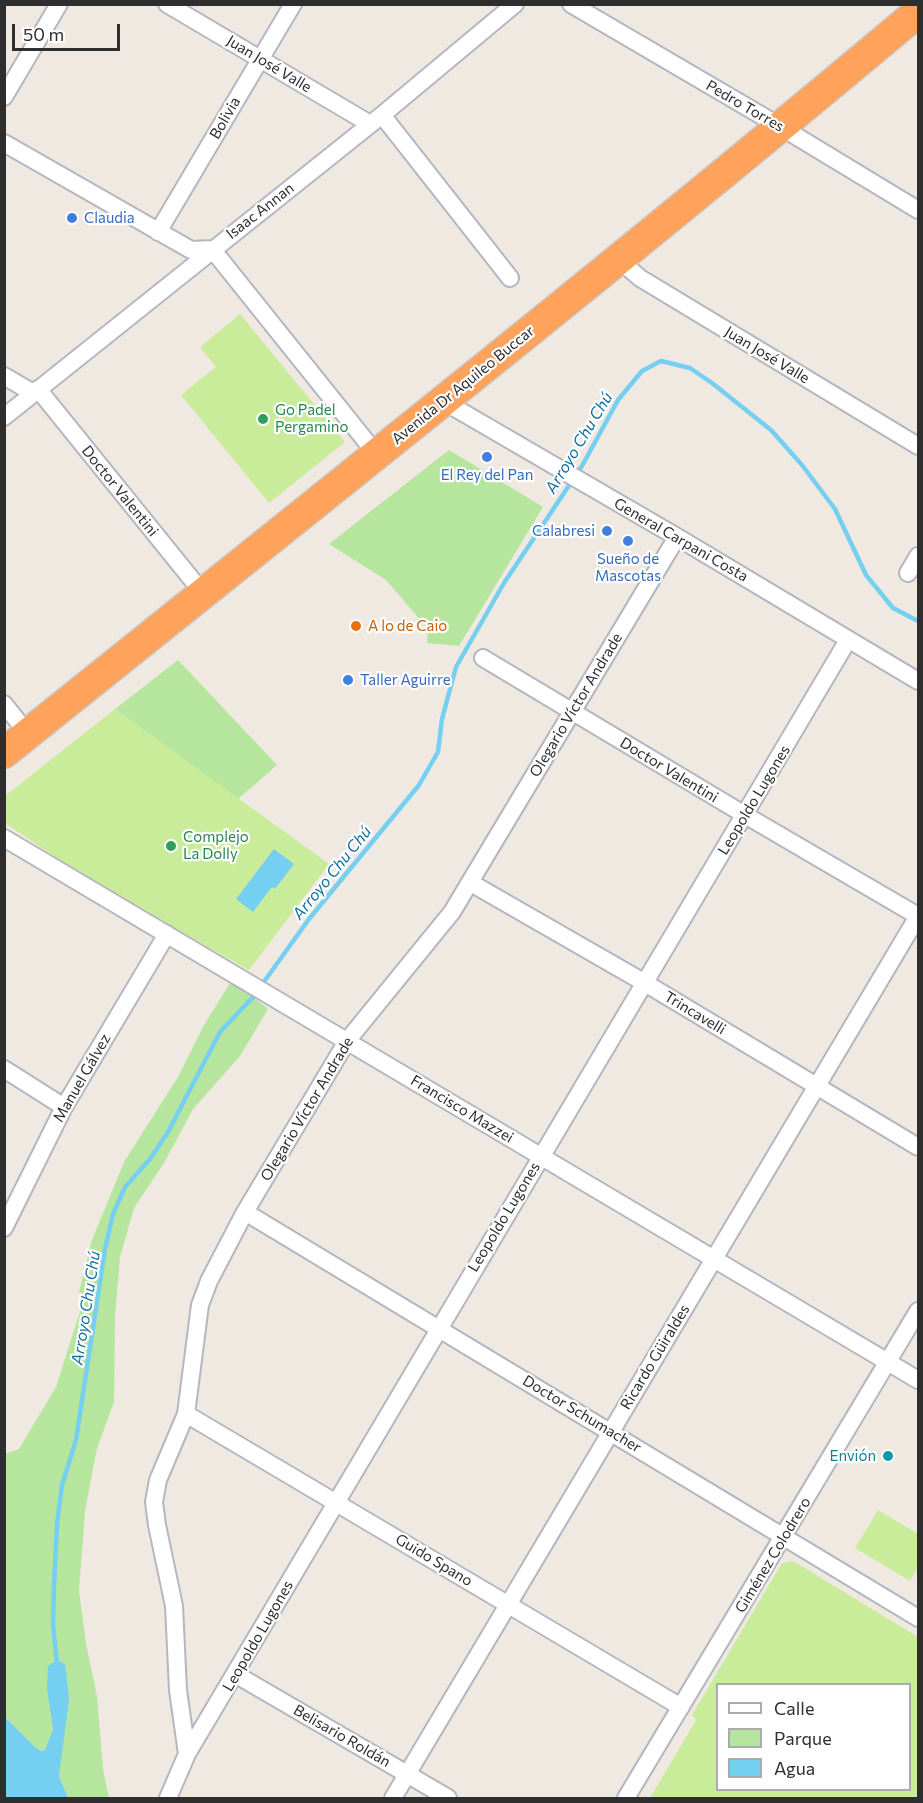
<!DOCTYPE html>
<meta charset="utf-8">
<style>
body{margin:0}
#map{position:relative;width:923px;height:1803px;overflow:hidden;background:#efe9e1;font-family:Commissioner,sans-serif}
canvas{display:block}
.frame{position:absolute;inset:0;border:6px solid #2e2e2e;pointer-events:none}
.legend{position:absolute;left:716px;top:1683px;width:195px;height:108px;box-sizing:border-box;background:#fff;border:2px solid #ababab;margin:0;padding:8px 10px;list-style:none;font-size:18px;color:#2e2e2e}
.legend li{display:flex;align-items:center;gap:12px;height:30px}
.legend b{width:30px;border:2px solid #ababab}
.scale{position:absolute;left:12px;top:24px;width:108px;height:27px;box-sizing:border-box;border:3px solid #2e2e2e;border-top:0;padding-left:8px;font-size:18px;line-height:21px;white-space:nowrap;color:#2e2e2e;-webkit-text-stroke:4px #fff;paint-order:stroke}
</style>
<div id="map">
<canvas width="923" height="1803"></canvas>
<div class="frame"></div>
<ul class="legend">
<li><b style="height:8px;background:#fff"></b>Calle</li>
<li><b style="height:16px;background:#b6e59e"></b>Parque</li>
<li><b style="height:16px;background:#75cff0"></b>Agua</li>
</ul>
<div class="scale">50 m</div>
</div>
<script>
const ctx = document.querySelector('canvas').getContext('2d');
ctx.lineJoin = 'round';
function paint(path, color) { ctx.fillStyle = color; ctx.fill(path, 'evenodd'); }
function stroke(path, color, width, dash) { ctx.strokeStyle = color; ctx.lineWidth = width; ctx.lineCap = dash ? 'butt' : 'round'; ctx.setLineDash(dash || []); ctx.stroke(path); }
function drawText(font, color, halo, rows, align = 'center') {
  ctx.font = font + ' Commissioner,sans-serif'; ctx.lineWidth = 4.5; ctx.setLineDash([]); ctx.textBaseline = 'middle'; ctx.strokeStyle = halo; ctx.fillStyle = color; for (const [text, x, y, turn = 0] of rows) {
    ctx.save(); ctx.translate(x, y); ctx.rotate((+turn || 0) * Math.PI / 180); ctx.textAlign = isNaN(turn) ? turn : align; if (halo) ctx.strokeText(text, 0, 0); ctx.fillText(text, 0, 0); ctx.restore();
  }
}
const green = new Path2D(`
 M449,450L543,507L459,646L427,643L428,629L386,580L329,544Z
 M178,660L277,765L238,799L115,709Z
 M230,983L253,997L268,1009L240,1056L193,1109L164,1163L134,1208L120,1257L115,1316L114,1402L97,1448L85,1511L79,1591L86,1644L97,1696L103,1769L109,1798H68L59,1776L61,1744L47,1690L53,1729L45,1750L41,1751L35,1747L5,1717L4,1454L19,1449L56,1387L84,1299L79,1292L92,1240L124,1162L178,1077L203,1027Z`);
const pitch = new Path2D(`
 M240,314L345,442L269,503L181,395L216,367L200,347Z
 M115,709L329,864L249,970L97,885L5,823V796Z
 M878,1510L918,1534V1567L910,1581L855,1548Z
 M793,1561L918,1637V1798H650L696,1720L692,1715L782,1563ZM718,1684H910V1790H718Z`);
const water = new Path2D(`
 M274,849L294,864L275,889L272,887L253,912L236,899Z
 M57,1660L65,1664L69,1699L59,1776L68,1798H7L4,1795L5,1717L35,1747L41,1751L45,1750L53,1729L47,1690L48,1666Z`);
const stream = new Path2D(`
 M57,1664L53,1625L54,1586L57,1524L62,1485L76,1440L105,1249L113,1214L125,1187L150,1159L168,1132L220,1032L253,997L309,919L419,785L438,752L442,719L456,667L504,583L582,466L618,400L642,371L661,361L690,368L712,383L771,430L802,465L835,509L866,575L893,608L918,621`);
const street = new Path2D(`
 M167,4L370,124
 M571,4L781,127L918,210
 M4,97L59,4
 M382,115L510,278
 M4,143L191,250L212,249
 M158,232L293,4
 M212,249L377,455
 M618,259L640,278L918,446
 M4,376L33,393
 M38,389L202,592
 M443,401L677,537L918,681
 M4,417L382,115L515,4
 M908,573L918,556
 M483,658L745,815L918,916
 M4,704L28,734
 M4,838L918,1380
 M471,883L645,983L918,1147
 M4,1069L64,1107
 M245,1212L918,1618
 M4,1228L64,1107L167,934
 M186,1414L681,1707
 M235,1674L448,1798
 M187,1754L178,1690L174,1606L157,1525L154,1502L158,1480L186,1414L200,1305L209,1281L245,1212L347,1041L452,912L677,537
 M168,1798L187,1754L848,640
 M393,1798L918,916
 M626,1798L918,1311`);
const highway = new Path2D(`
 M4,753C310,507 618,264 918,12`);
const markers = [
 [72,218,6,"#3f7fe0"],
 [263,419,6,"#2e9e5b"],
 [487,457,6,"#3f7fe0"],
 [607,531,6,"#3f7fe0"],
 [628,541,6,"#3f7fe0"],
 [356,626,6,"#e8710a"],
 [348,680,6,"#3f7fe0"],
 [171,846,6,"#2e9e5b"],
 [888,1456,6,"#0f9aa8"]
];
const streetNames = [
 ["Juan José Valle",269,64,31],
 ["Pedro Torres",745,106,30],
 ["Bolivia",225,118,-60],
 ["Isaac Annan",260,211,-38],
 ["Juan José Valle",767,355,31],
 ["Avenida Dr Aquileo Buccar",463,385,-39],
 ["Doctor Valentini",120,491,51],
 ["General Carpani Costa",681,540,30],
 ["Olegario Víctor Andrade",576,705,-59],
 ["Doctor Valentini",669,770,31],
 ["Leopoldo Lugones",754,800,-59],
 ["Trincavelli",695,1013,31],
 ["Manuel Gálvez",82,1078,-60],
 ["Olegario Víctor Andrade",307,1109,-59],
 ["Francisco Mazzei",462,1109,31],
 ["Leopoldo Lugones",504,1217,-59],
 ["Ricardo Güiraldes",655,1357,-59],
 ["Doctor Schumacher",582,1414,31],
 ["Giménez Colodrero",773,1555,-59],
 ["Guido Spano",434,1560,31],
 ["Leopoldo Lugones",258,1636,-60],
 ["Belisario Roldán",342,1736,30]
];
const shopNames = [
 ["Claudia",84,218],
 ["El Rey del Pan",487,475,"center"],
 ["Calabresi",595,531,"right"],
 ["Sueño de",628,559,"center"],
 ["Mascotas",628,576,"center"],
 ["Taller Aguirre",360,680]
];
const leisureNames = [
 ["Go Padel",275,410],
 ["Pergamino",275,427],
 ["Complejo",183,837],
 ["La Dolly",183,854]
];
const foodNames = [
 ["A lo de Caio",368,626]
];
const cultureNames = [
 ["Envión",876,1456]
];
const waterNames = [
 ["Arroyo Chu Chú",579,443,-59],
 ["Arroyo Chu Chú",332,873,-51],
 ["Arroyo Chu Chú",86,1308,-81]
];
paint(green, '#b6e59e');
paint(pitch, '#c9ec9a');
paint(water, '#75cff0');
stroke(stream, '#75cff0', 4.5);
stroke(street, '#b4b7c1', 20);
stroke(highway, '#c9c9c9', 33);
stroke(street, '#fff', 16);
stroke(highway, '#ffa35c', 30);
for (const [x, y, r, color] of markers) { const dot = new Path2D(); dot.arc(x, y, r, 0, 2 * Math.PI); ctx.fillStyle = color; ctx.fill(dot); stroke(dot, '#fff', 2); }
drawText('15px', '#2e2e2e', '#fff', streetNames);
drawText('15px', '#366cbe', '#fff', shopNames, 'left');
drawText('15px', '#27864d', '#fff', leisureNames, 'left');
drawText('15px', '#c56008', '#fff', foodNames, 'left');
drawText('15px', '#0d838f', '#fff', cultureNames, 'right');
drawText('italic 16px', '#0d6fa3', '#fff', waterNames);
</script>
